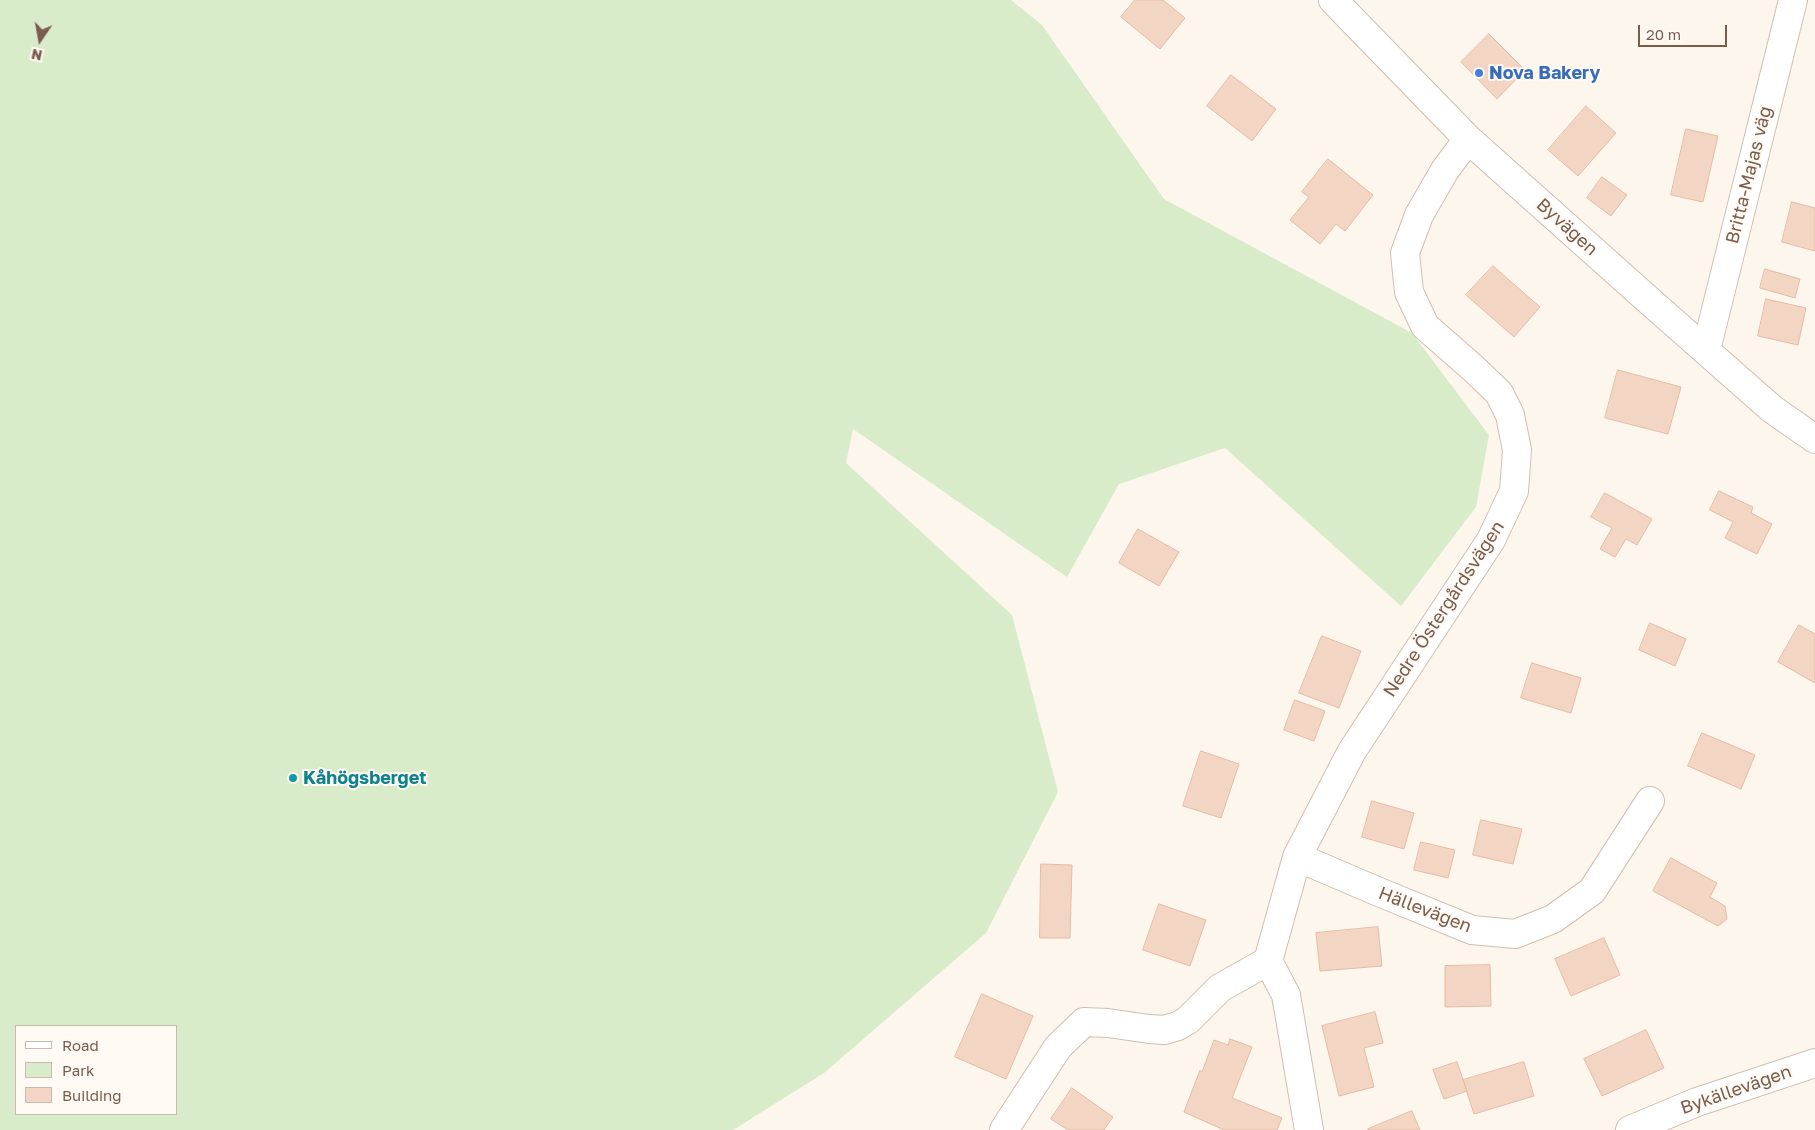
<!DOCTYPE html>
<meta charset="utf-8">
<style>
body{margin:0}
#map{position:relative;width:1815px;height:1130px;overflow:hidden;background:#fdf6ec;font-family:"Golos Text",sans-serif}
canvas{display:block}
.legend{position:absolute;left:15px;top:1025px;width:162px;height:90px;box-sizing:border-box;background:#fffaf3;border:1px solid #cabbb1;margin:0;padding:6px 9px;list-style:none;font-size:15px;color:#7a5c4d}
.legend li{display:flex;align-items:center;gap:10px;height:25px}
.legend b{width:25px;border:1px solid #cabbb1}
.north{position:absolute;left:15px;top:15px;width:50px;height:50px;-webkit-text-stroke:4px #fffaf3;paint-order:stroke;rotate:192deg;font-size:14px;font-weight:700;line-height:20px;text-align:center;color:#7a5c4d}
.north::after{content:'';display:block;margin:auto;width:18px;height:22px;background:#7a5c4d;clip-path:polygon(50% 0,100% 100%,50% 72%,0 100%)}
.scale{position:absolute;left:1638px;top:25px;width:89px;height:22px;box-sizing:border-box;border:2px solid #7a5c4d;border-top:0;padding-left:6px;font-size:15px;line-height:18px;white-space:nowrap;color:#7a5c4d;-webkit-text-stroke:4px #fffaf3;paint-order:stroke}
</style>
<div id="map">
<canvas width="1815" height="1130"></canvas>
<ul class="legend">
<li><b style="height:6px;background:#fff"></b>Road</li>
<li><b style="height:14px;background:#d8ecc9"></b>Park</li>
<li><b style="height:14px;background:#f3d5c3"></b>Building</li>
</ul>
<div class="north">N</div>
<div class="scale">20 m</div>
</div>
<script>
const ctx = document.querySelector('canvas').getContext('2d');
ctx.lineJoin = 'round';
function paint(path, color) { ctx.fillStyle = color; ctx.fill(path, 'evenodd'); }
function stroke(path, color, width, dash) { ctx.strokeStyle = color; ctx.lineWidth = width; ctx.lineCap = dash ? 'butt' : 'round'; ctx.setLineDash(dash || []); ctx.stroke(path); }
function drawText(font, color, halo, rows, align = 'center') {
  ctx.font = font + ' "Golos Text",sans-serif'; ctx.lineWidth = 4; ctx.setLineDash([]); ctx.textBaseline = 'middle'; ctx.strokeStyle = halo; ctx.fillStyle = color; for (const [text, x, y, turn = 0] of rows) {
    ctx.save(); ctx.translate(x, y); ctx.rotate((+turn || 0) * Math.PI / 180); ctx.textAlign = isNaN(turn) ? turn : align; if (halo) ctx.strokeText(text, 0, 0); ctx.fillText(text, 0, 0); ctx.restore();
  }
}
const green = new Path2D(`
 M0,0H1011L1042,25L1164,199L1412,333L1489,435L1476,507L1401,606L1225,448L1119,484L1067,577L853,429L846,463L1012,615L1058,792L986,933L824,1073L733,1130H0ZM16,1026H176V1114H16Z`);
const building = new Path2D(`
 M1135,0H1163L1185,18L1160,49L1121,17Z
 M1489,34L1525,70L1497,99L1461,62Z
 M1231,75L1276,109L1252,141L1207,106Z
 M1586,106L1616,133L1578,176L1548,150Z
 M1686,129L1718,136L1703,202L1671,195Z
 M1328,159L1373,195L1345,231L1336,224L1320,244L1290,220L1309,197L1302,192Z
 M1602,177L1627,195L1611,216L1587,198Z
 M1792,202L1815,208V251L1782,242Z
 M1493,266L1540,307L1514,337L1466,295Z
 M1765,269L1800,279L1795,298L1760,288Z
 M1766,299L1806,308L1798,345L1758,336Z
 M1618,370L1681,387L1668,434L1605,418Z
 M1719,491L1753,507L1751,513L1772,524L1757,554L1725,538L1733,522L1710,510Z
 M1605,493L1652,519L1637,545L1626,539L1615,557L1600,549L1612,528L1591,517Z
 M1138,529L1179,552L1159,586L1119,563Z
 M1650,623L1686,639L1675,666L1639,650Z
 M1799,625L1815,634V683L1778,662Z
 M1322,636L1361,651L1339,708L1299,693Z
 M1532,663L1581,678L1571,713L1521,698Z
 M1295,700L1325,711L1314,741L1284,730Z
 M1702,733L1755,755L1741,789L1688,766Z
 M1201,751L1239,764L1221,818L1183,806Z
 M1372,801L1414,813L1404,849L1362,837Z
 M1481,820L1522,829L1513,864L1473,855Z
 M1421,842L1455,850L1448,878L1414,870Z
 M1671,858L1717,883L1710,897L1725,906L1727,919L1718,926L1653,891Z
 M1041,864L1072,865L1070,938H1040Z
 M1159,904L1206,920L1190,966L1143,950Z
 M1378,927L1382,966L1320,971L1316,933Z
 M1604,938L1620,975L1571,996L1555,959Z
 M1490,965L1491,1006L1445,1007V966Z
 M982,994L1033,1016L1006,1079L955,1057Z
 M1375,1012L1383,1043L1364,1048L1374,1087L1339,1096L1322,1026Z
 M1646,1030L1664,1068L1602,1096L1584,1059Z
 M1230,1039L1252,1047L1232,1098L1282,1118L1277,1130H1224L1184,1112L1200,1070L1202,1072L1214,1040L1228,1045Z
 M1457,1062L1467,1091L1444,1099L1433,1070Z
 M1524,1062L1534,1096L1474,1114L1463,1080Z
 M1072,1088L1113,1117L1104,1130H1068L1051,1119Z
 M1412,1111L1420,1130H1368V1129Z`);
const minor = new Path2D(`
 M1333,0L1468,139L1654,305L1772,409L1815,439
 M1706,350L1793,0
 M1297,857L1379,892L1472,930L1515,934L1553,919L1592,891L1650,801
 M1268,961L1286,995L1309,1130
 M1004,1130L1058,1047L1084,1022L1108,1023L1149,1029L1164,1030L1178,1026L1188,1020L1220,988L1268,961L1297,857L1352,751L1491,540L1514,491L1517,450L1510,415L1499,393L1474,369L1425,326L1409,292L1405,253L1419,215L1445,170L1468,139
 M1630,1130L1697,1102L1815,1063`);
const markers = [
 [1479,73,5,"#3f7fe0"],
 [293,778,5,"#0f9aa8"]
];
const shopNames = [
 ["Nova Bakery",1489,73]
];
const streetNames = [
 ["Britta-Majas väg",1749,175,-76],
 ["Byvägen",1567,227,42],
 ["Nedre Östergårdsvägen",1444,609,-57],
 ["Hällevägen",1425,910,21],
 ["Bykällevägen",1736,1090,-19]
];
const cultureNames = [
 ["Kåhögsberget",303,778]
];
paint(green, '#d8ecc9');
paint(building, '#f3d5c3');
stroke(building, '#e6bba3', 1);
stroke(minor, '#d1beb0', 30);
stroke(minor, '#fff', 28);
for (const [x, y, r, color] of markers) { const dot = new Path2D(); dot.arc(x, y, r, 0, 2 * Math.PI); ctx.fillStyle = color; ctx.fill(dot); stroke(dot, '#fffaf3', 2); }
drawText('bold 18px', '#366cbe', '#fffaf3', shopNames, 'left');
drawText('18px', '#7a5c4d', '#fffaf3', streetNames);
drawText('bold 18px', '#0d838f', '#fffaf3', cultureNames, 'left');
</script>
